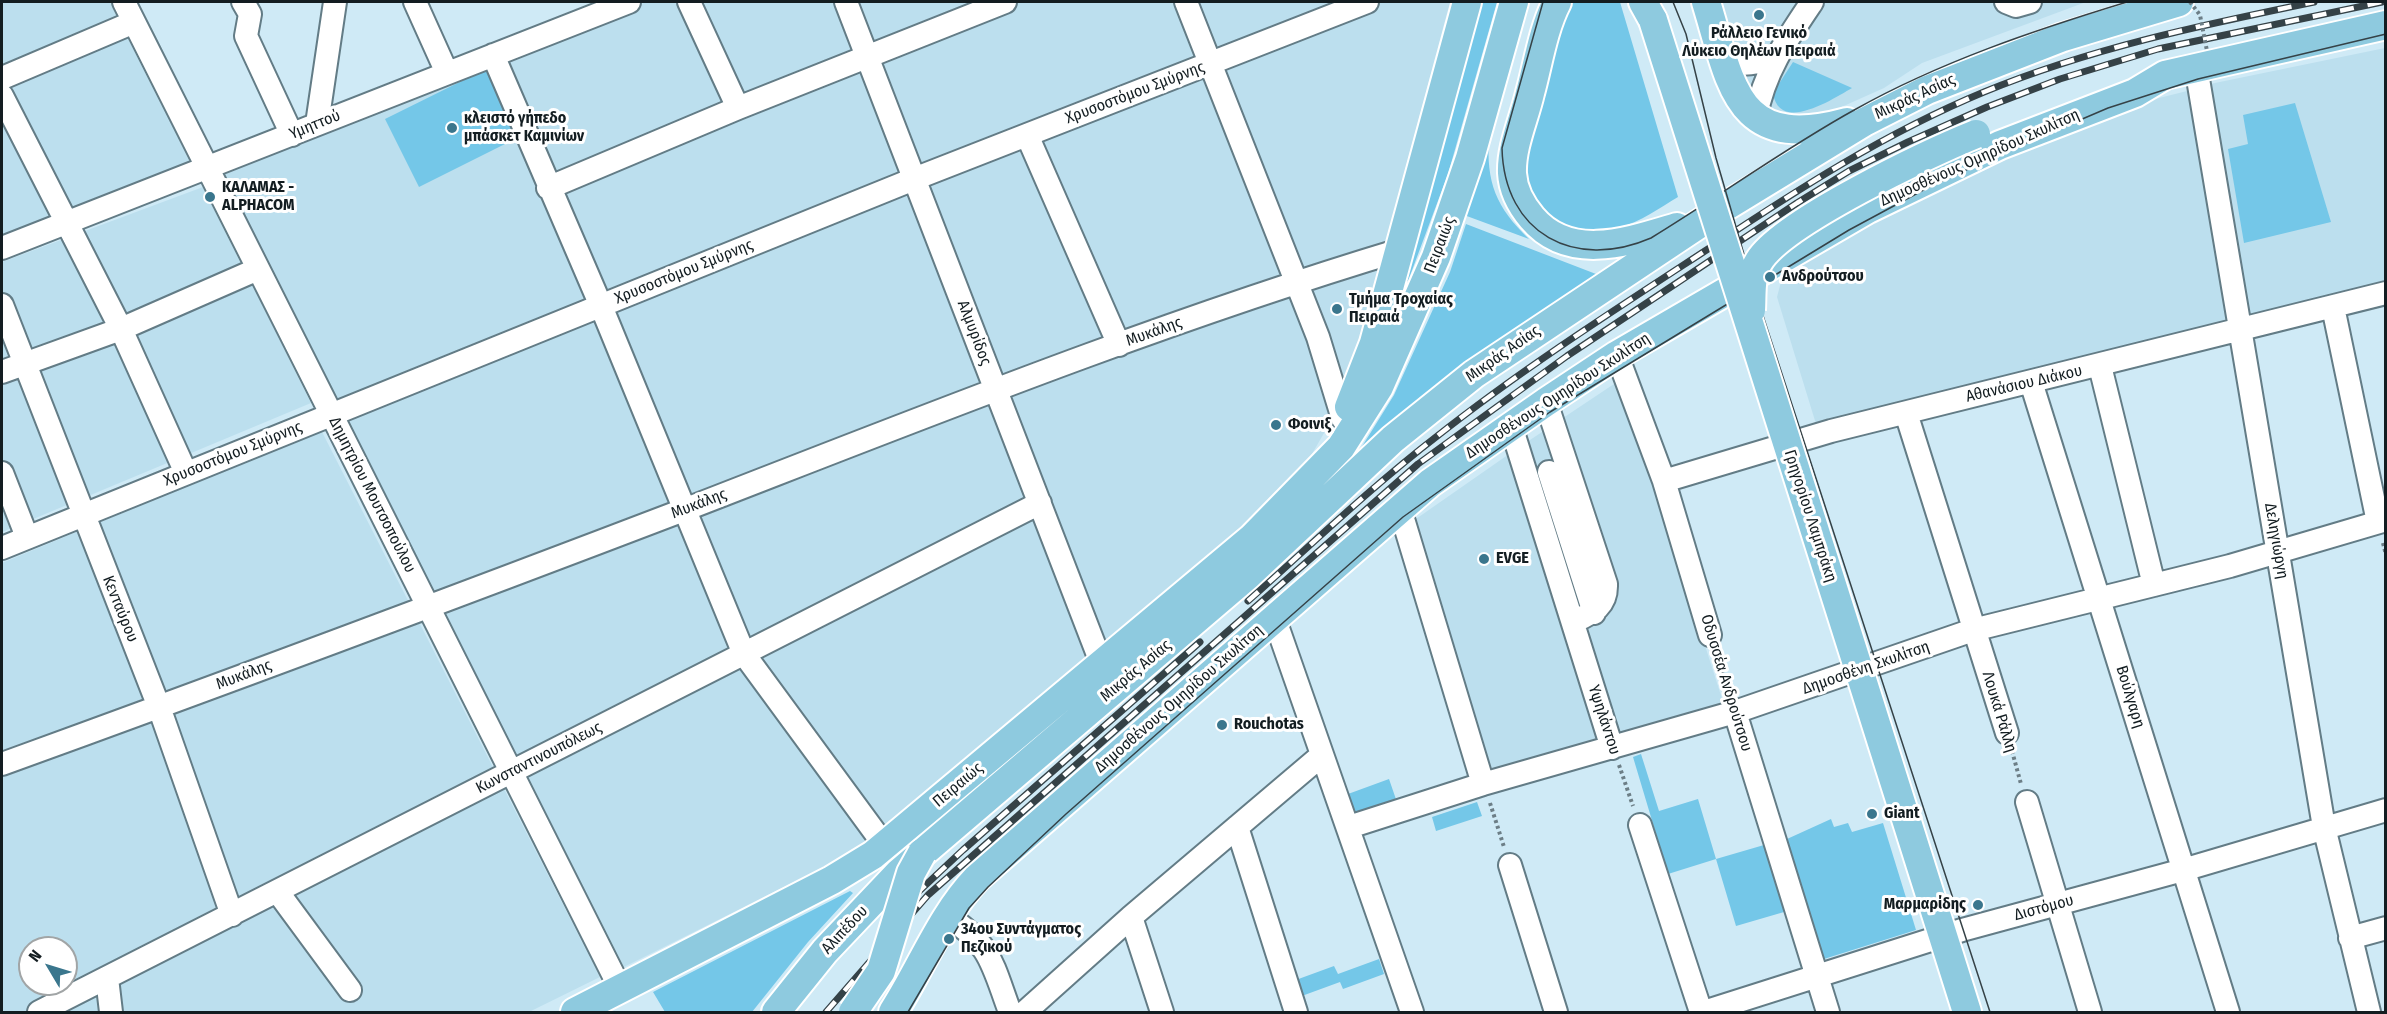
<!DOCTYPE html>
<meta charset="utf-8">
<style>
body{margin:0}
#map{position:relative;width:2387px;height:1014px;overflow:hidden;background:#cfeaf6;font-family:"Fira Sans Condensed",sans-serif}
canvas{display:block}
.frame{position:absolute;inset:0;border:3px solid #131d21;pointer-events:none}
.north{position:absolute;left:18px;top:936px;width:60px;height:60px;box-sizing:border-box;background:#fff;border:2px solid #a1a5a6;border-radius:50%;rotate:308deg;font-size:16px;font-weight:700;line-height:24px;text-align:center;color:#131d21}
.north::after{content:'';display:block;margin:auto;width:21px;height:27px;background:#3a768d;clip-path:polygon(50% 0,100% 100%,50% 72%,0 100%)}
</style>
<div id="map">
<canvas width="2387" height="1014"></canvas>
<div class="frame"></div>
<div class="north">N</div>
</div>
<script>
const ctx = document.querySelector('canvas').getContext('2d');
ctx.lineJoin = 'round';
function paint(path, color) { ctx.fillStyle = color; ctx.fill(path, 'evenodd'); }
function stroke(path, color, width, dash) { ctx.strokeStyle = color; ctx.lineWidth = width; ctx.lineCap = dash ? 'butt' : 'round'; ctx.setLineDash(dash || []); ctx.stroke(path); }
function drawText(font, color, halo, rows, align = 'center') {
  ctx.font = font + ' "Fira Sans Condensed",sans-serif'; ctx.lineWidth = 6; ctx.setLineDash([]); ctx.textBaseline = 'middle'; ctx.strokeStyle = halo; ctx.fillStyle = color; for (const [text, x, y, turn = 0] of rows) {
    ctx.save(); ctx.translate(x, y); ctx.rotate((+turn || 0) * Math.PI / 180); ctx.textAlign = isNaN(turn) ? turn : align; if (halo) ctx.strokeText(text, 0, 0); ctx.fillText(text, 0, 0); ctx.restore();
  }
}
const built = new Path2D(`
 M2,2H110L191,164L2,235Z
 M646,2H1450L1354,361L1328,426L1300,475L1280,497L1050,692L854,852L622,968L221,174L510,53Z
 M1712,2H2086L1922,63L1884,88L1837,109L1815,117L1793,120L1748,97Z
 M2385,48V289L2251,323L2210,84Z
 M2191,90L2231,330L1820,437L1777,297L1782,278L1841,239L1982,165L2143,102Z
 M203,187L311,403L2,532V262Z
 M1620,380L1725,708L1621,741L1524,444Z
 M321,430L600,977L529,1012H2V563ZM30,948H66V984H30Z
 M1512,452L1604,747L1493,783L1413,521Z`);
const green = new Path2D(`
 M1479,2H1497L1448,174L1408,281L1402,282Z
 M1570,2H1620L1678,197C1659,208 1641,222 1620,227C1566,241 1527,213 1525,158L1564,9Z
 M1793,62L1852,88C1833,99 1779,134 1773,93Z
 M486,69L519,137L419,187L385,119Z
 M2295,103L2331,222L2244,243L2228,149L2248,144L2243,115Z
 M1489,137C1486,183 1496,207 1529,239L1464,215Z
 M1466,224L1596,274L1479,355L1348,469L1394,395L1450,272Z
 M1641,754L1659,811L1698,799L1716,859L1764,845L1784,912L1736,926L1716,859L1668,874L1633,757Z
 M1389,779L1399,808L1358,822L1348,794Z
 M1477,802L1482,816L1436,831L1432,817Z
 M1831,819L1834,827L1848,823L1852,832L1883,823L1916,930L1824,959L1787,839Z
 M850,891L853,893L808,942L752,1012H665L653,992Z
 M1379,959L1384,974L1343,989L1340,982L1299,997L1293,981L1334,966L1338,974Z`);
const path = new Path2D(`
 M2383,543L2386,555
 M1716,653L1729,692
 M2012,751L2021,784
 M1619,765L1633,806
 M1490,803L1504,847`);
const minor = new Path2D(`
 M124,2L620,988
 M243,2L250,14L246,36L292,135
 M415,2L447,73
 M689,2L738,108
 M846,2L1102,665
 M1186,2L1318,337L1343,419
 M2006,2L2016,6L2030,2
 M493,55L601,306L744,654L885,846
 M1724,60C1743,67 1758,63 1776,56
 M2196,67L2324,827L2369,1012
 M2,78L134,22
 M2,96L121,329L186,473
 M1756,116C1764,72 1787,39 1812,2
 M317,124L335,2
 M1027,135L1119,345
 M548,188L738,108L1005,2
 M2,248L629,2
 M2,305L159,707L232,915
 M2333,307L2378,522
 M1617,355L1664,481L1710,635
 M2100,366L2154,585
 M2,372L121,329L258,269
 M2031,382L2228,1012
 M1546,402L1606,584C1607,607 1592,613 1573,622
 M1906,413L2007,733
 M1511,426L1612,748
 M1549,472L1594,613
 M2,473L27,537
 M1664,481L1831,431L2386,293
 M1400,509L1483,784
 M2,548L914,179L1367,2
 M1274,617L1412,1012
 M1735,712L1828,1012
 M2,764C231,681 461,595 689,508C924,417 1158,323 1400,250
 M2027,802L2090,1012
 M1640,825L1701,1012
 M1237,827L1296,1012
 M1349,827L1483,784L1735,712L1973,630L2230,566L2386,520
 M1510,865L1556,1012
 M277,891L350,990
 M946,915C992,945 992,964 1010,1012
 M1131,917L1162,1012
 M2350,938L2386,928
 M107,978L111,1012
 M39,1012L1040,503
 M1025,1012L1131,917L1322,755
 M1704,1012L1962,930L2183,870L2386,810`);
const major = new Path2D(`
 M1557,2C1543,29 1538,64 1530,93C1524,119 1511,147 1512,173C1513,191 1521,205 1532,218C1570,263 1630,241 1677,227
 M1643,2L1653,20
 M1706,2C1732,87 1736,152 1847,122
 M1349,407L1374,343L1467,2
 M1859,670L1967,1012
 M575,1012L832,880L873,855L1252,538L1341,447L1379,387L1436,257L1470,158L1514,2
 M776,1012L825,951L899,873L1248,575L1393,439L1474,374L1723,208L1864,122L1927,90L2063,37L2179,2
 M893,1012C922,967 940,917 977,878L1430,483L1546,402L1617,355L1868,209L2000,145L2135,93L2165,75L2386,25`);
const tram = new Path2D(`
 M1543,2L1502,148C1504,234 1575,271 1651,238C1720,196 1785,148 1856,109C1940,62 2035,30 2127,2
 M1673,2L1686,34L1716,158L1752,282L1990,1012
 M908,1012L969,908L988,887L1066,814L1403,517L1550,412L1849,230L1929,187L2005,152L2108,108L2198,79L2386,34`);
const rail = new Path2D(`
 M1248,601C1310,546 1370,488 1436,437C1522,369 1616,309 1708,249C1797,190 1885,133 1984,92C2091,48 2202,25 2314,2
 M915,895L963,850L1200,642
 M826,1012L928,895L1418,464L1567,356L1797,203L1849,171L1908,142L1987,107L2060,79L2158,49L2382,2`);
const pathBridge = new Path2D(`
 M2190,2L2200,15L2207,51`);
const majorBridge = new Path2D(`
 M1653,20L1859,670
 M1751,310C1752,293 1750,275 1759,261C1783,222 1929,153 1976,134
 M853,1012L881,971L911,873L922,853`);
const markers = [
 [1759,15,6,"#3a768d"],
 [452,128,6,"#3a768d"],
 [210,197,6,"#3a768d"],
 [1770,277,6,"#3a768d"],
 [1337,309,6,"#3a768d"],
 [1276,425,6,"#3a768d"],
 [1484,559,6,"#3a768d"],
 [1222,725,6,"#3a768d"],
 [1872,814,6,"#3a768d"],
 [1978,905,6,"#3a768d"],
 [949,939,6,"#3a768d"]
];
const poiNames = [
 ["Ράλλειο Γενικό",1759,34,"center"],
 ["Λύκειο Θηλέων Πειραιά",1759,52,"center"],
 ["κλειστό γήπεδο",464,119],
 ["μπάσκετ Καμινίων",464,137],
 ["ΚΑΛΑΜΑΣ -",222,188],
 ["ALPHACOM",222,206],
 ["Ανδρούτσου",1782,277],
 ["Τμήμα Τροχαίας",1349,300],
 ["Πειραιά",1349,318],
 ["Φοινιξ",1288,425],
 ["EVGE",1496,559],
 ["Rouchotas",1234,725],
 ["Giant",1884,814],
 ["Μαρμαρίδης",1966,905,"right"],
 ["34ου Συντάγματος",961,930],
 ["Πεζικού",961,948]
];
const streetNames = [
 ["Χρυσοστόμου Σμύρνης",1135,93,-21],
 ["Μικράς Ασίας",1915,97,-25],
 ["Υμηττού",315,125,-22],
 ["Δημοσθένους Ομηρίδου Σκυλίτση",1980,158,-24],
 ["Πειραιώς",1440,245,-69],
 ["Χρυσοστόμου Σμύρνης",684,272,-22],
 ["Μυκάλης",1154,332,-20],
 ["Αλμυρίδος",974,333,69],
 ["Μικράς Ασίας",1503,354,-35],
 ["Αθανάσιου Διάκου",2024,384,-13],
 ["Δημοσθένους Ομηρίδου Σκυλίτση",1558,396,-33],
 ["Χρυσοστόμου Σμύρνης",233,454,-22],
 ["Δημητρίου Μουτσοπούλου",372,495,63],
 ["Μυκάλης",699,504,-21],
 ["Γρηγορίου Λαμπράκη",1810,516,72],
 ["Δεληγιώργη",2276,541,80],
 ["Κενταύρου",120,609,68],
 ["Δημοσθένη Σκυλίτση",1866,668,-19],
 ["Μικράς Ασίας",1136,671,-40],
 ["Μυκάλης",244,675,-21],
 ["Οδυσσέα Ανδρούτσου",1726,683,73],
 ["Βούλγαρη",2130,697,73],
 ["Δημοσθένους Ομηρίδου Σκυλίτση",1179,699,-41],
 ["Λουκά Ράλλη",1999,712,73],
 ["Υψηλάντου",1604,720,72],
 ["Κωνσταντινουπόλεως",539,758,-27],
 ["Πειραιώς",958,785,-40],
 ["Διστόμου",2044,908,-15],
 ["Αλιπέδου",845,930,-47]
];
paint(built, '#bcdfee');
paint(green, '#74c7e8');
stroke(minor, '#637c86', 26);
stroke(major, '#fff', 32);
stroke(path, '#6c7e86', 4, [3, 3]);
stroke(minor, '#fff', 22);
stroke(major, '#8ecadf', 28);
stroke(tram, '#354247', 1.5);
stroke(rail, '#354247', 7);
stroke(rail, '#fff', 4.5, [14]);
stroke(majorBridge, '#fff', 32, []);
stroke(pathBridge, '#6c7e86', 4, [3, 3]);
stroke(majorBridge, '#8ecadf', 28);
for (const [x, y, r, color] of markers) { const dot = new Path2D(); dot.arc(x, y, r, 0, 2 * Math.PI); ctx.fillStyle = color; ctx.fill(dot); stroke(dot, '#fff', 2); }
drawText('bold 16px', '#131d21', '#fff', poiNames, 'left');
drawText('16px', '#131d21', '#fff', streetNames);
</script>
